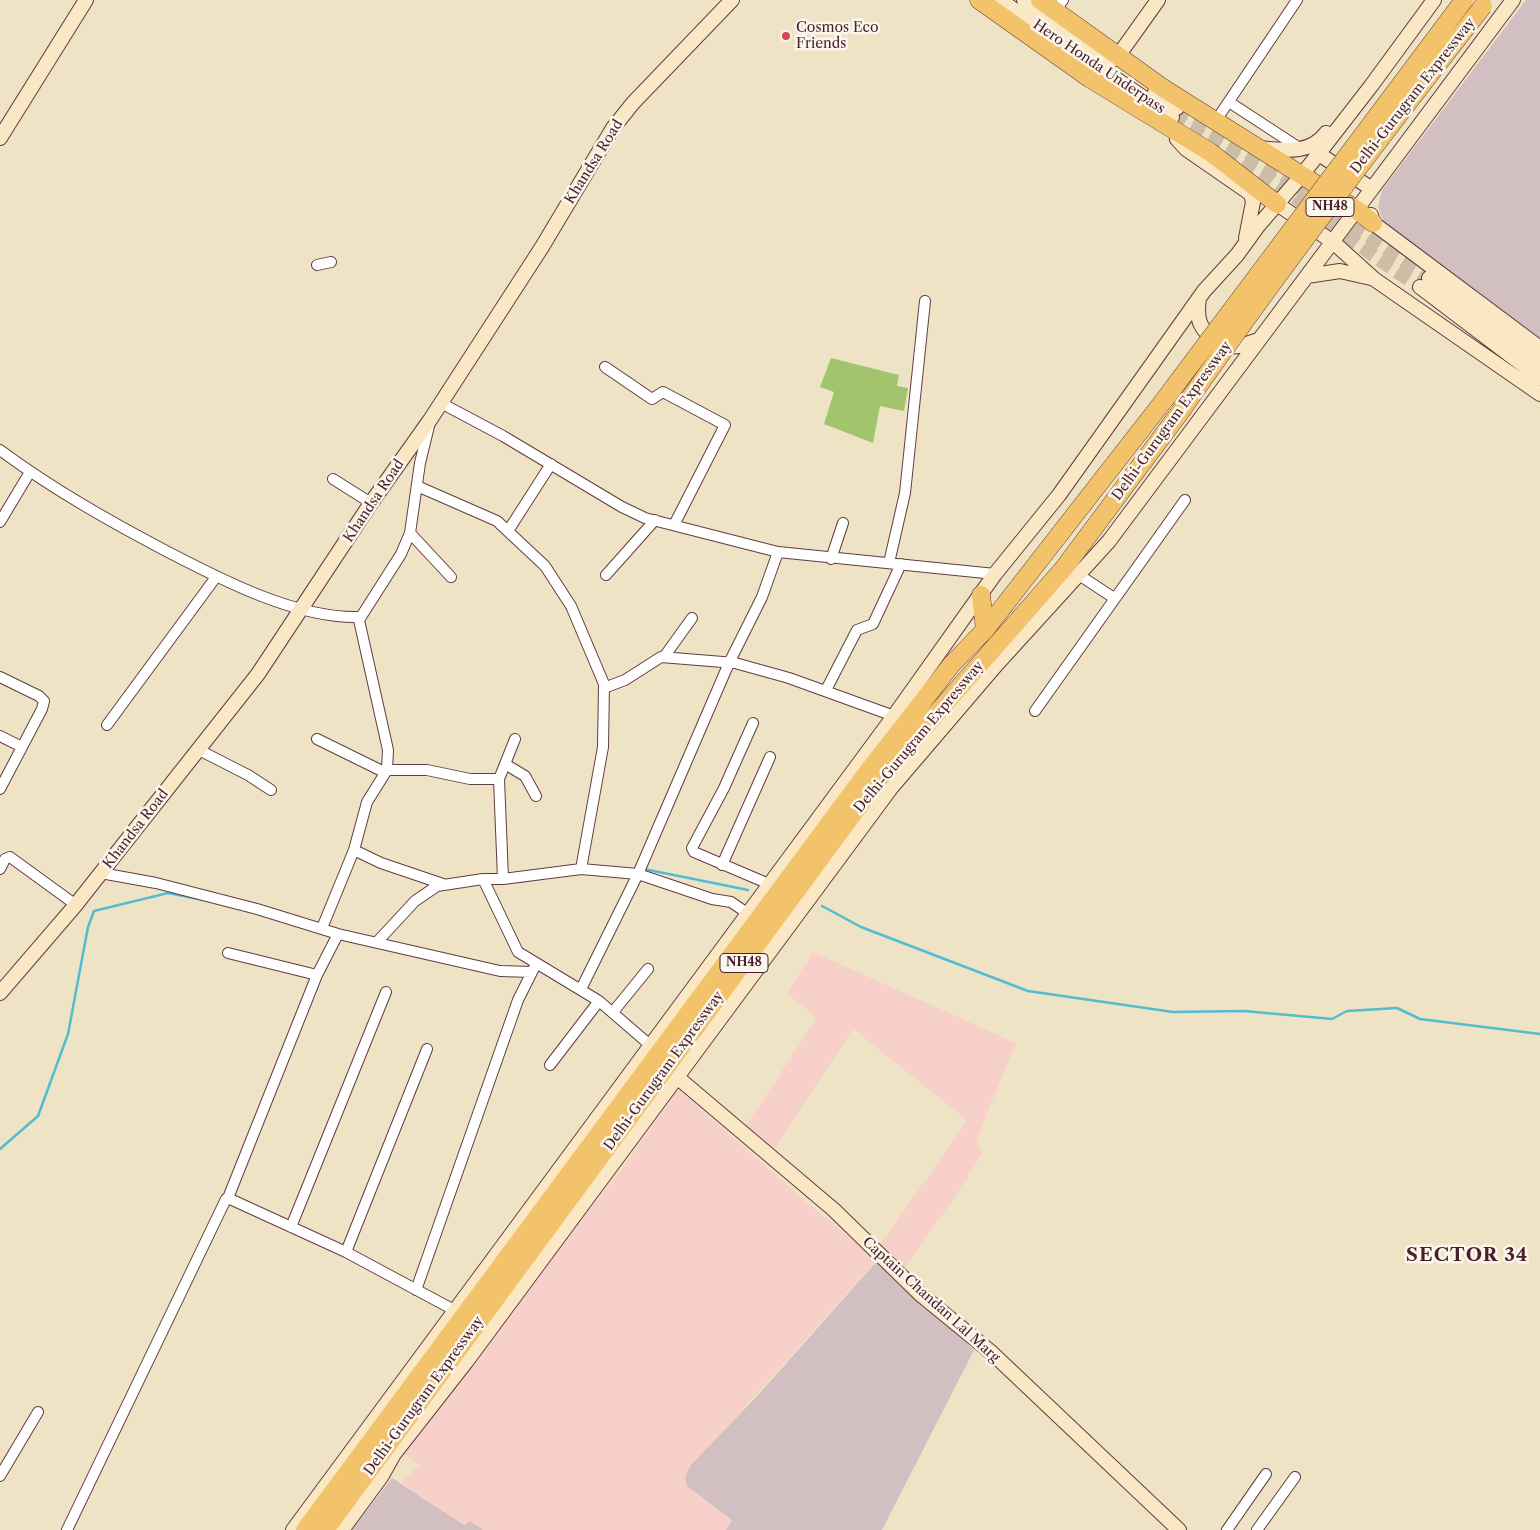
<!DOCTYPE html>
<style>
body{margin:0}
canvas{display:block;background:#eee3c5}
</style>
<canvas width="1540" height="1530"></canvas>
<script>
const ctx = document.querySelector('canvas').getContext('2d');
ctx.lineJoin = 'round';
function paint(path, color) { ctx.fillStyle = color; ctx.fill(path, 'evenodd'); }
function stroke(path, color, width, dash) { ctx.strokeStyle = color; ctx.lineWidth = width; ctx.lineCap = dash ? 'butt' : 'round'; ctx.setLineDash(dash || []); ctx.stroke(path); }
function drawText(font, color, halo, rows, align = 'center') {
  ctx.font = font + ' "Libre Caslon Text",serif'; ctx.lineWidth = 5; ctx.setLineDash([]); ctx.textBaseline = 'middle'; ctx.strokeStyle = halo; ctx.fillStyle = color; for (const [text, x, y, turn = 0] of rows) {
    ctx.save(); ctx.translate(x, y); ctx.rotate((+turn || 0) * Math.PI / 180); ctx.textAlign = isNaN(turn) ? turn : align; if (halo) ctx.strokeText(text, 0, 0); ctx.fillText(text, 0, 0); ctx.restore();
  }
}
const built = new Path2D(`
 M813,952L1016,1043L976,1140L982,1154L952,1201L906,1266L880,1245L967,1120L853,1029L774,1150L745,1127L817,1018L787,993Z
 M678,1089L803,1199L877,1260L706,1450L722,1512L732,1520L726,1530H483L470,1521L464,1525L401,1483L419,1465L405,1454L562,1243L619,1173Z`);
const industrial = new Path2D(`
 M1526,0H1540V338L1384,223L1378,206L1382,190Z
 M877,1261L974,1350L882,1530H726L732,1520L687,1486L685,1478L690,1466L759,1394Z
 M392,1478L464,1525L470,1521L483,1530H352Z`);
const green = new Path2D(`
 M831,358L899,375L897,386L908,388L904,411L880,406L873,443L824,424L834,392L820,387Z`);
const stream = new Path2D(`
 M644,869L748,890
 M517,882L539,879
 M822,906L861,927L1028,991L1173,1012L1244,1011L1332,1019L1347,1011L1397,1008L1420,1019L1540,1034
 M0,1149L38,1116L68,1034L88,927L94,911L168,893L204,900`);
const secondaryTunnel = new Path2D(`
 M1177,108L1275,169L1429,278
 M1172,117L1271,179L1377,258L1420,287`);
const street = new Path2D(`
 M1055,11L1063,0
 M1229,102L1301,149
 M1215,122L1297,0
 M317,265L331,262
 M605,367L652,399L663,392L725,425L674,525
 M441,403L503,436L622,507L645,518L778,552L995,574
 M0,450C54,490 111,522 170,553C224,581 298,619 360,617
 M333,479L371,503
 M417,486L497,521L545,566L571,606L604,684L603,747L581,869
 M0,522L30,472
 M508,531L551,464
 M410,533L451,577
 M831,559L843,523
 M889,563L905,493L925,301
 M606,575L655,520
 M1079,575L1114,598
 M664,657L692,618
 M0,677L39,696L44,701L42,709L0,789
 M604,688L625,680L661,657L735,663L789,678L894,716
 M826,690L857,630L873,624L901,564
 M1035,711L1185,500
 M753,723L724,788L692,848L694,852L769,884
 M107,725L216,577
 M0,736L22,747
 M317,739L380,770H427L470,779H499
 M199,750L248,775L271,790
 M505,764L525,776L536,796
 M354,850L381,863L443,884
 M722,865L770,757
 M0,869L5,859L10,857L76,905
 M101,873L156,883L257,909L338,934L500,971L532,972
 M483,879L518,952L599,1001L650,1045
 M503,879L499,779L515,739
 M322,928L354,850L367,802L387,770L388,750L359,620L401,554L410,533L420,463L429,426
 M377,942L415,901L437,886L483,879H503L581,869L638,874L712,899L731,902L747,913
 M228,953L317,975
 M581,989L638,874L729,663L762,597L778,552
 M613,1012L648,969
 M550,1065L599,1001
 M228,1198L317,975L338,934
 M291,1227L386,992
 M346,1252L427,1049
 M416,1290L518,1000L536,964
 M0,1476L38,1412
 M67,1530L226,1199H230L346,1252L454,1310
 M1227,1530L1266,1474
 M1257,1530L1295,1477`);
const secondary = new Path2D(`
 M1000,0L1172,117
 M1024,0L1111,61
 M1118,56L1158,0
 M1155,92L1177,108
 M1176,132L1177,139L1186,149L1251,194L1253,202L1246,238
 M0,138L86,0
 M1259,148C1283,150 1310,155 1326,133
 M1319,154L1372,189
 M1277,204L1333,242L1374,279L1540,394
 M1371,215L1373,223L1540,348
 M1307,276L1340,271L1371,278
 M1429,278L1540,362
 M1420,287L1540,378
 M1199,298C1195,326 1203,330 1222,347L1240,346L1259,340
 M0,993L74,907L258,674L371,503L430,420L542,247L613,128L633,103L732,0
 M677,1077L834,1210L920,1294L992,1353L1179,1530
 M293,1530L894,716L995,574L1059,495L1204,291L1237,255L1258,226L1302,175L1371,86L1434,0
 M342,1530L381,1477L394,1454L466,1362L891,788L997,664L1109,541L1513,0`);
const highway = new Path2D(`
 M979,0L1089,78L1210,152L1277,204
 M1040,0L1163,88L1357,210L1373,223
 M981,595L985,630
 M305,1530L866,774L952,664L985,630L1165,399
 M325,1530L878,780L1064,568L1181,411`);
const highwayBridge = new Path2D(`
 M1165,399L1464,0
 M1181,411C1277,273 1379,139 1483,6`);
const markers = [
 [786,36,5,"#d1495b"]
];
const shields = [
 [1330,207,48],
 [744,963,48]
];
const shieldNames = [
 ["NH48",1330,207],
 ["NH48",744,963]
];
const poiNames = [
 ["Cosmos Eco",796,28],
 ["Friends",796,44]
];
const streetNames = [
 ["Hero Honda Underpass",1099,67,34],
 ["Delhi-Gurugram Expressway",1413,96,-52],
 ["Khandsa Road",594,162,-58],
 ["Delhi-Gurugram Expressway",1172,421,-54],
 ["Khandsa Road",374,501,-56],
 ["Delhi-Gurugram Expressway",919,737,-50],
 ["Khandsa Road",136,829,-52],
 ["Delhi-Gurugram Expressway",664,1071,-54],
 ["Captain Chandan Lal Marg",931,1300,42],
 ["Delhi-Gurugram Expressway",424,1396,-54]
];
const districtNames = [
 ["SECTOR 34",1467,1256]
];
paint(built, '#f7d1c9');
paint(industrial, '#d2bfc1');
paint(green, '#a2c46c');
stroke(stream, '#54bcd1', 2.5);
stroke(secondaryTunnel, '#cdbca6', 14, [14, 7]);
stroke(street, '#633c42', 12);
stroke(secondary, '#633c42', 16);
stroke(highway, '#633c42', 19);
stroke(street, '#fff', 10);
stroke(secondary, '#fae7c3', 14);
stroke(highway, '#f2c36a', 18);
stroke(highwayBridge, '#633c42', 19, []);
stroke(highwayBridge, '#f2c36a', 18);
for (const [x, y, r, color] of markers) { const dot = new Path2D(); dot.arc(x, y, r, 0, 2 * Math.PI); ctx.fillStyle = color; ctx.fill(dot); stroke(dot, '#fbf7ec', 2); }
for (const [x, y, w] of shields) { const box = new Path2D(); box.roundRect(x - w / 2, y - 9.5, w, 19, 4); ctx.fillStyle = '#fbf7ec'; ctx.fill(box); stroke(box, '#4a1f2b', 1); }
drawText('bold 12px', '#4a1f2b', null, shieldNames);
drawText('14px', '#4a1f2b', '#fbf7ec', poiNames, 'left');
drawText('14px', '#4a1f2b', '#fbf7ec', streetNames);
ctx.letterSpacing = '1px';
drawText('bold 19px', '#4a1f2b', '#fbf7ec', districtNames);
ctx.letterSpacing = '0px';
</script>
